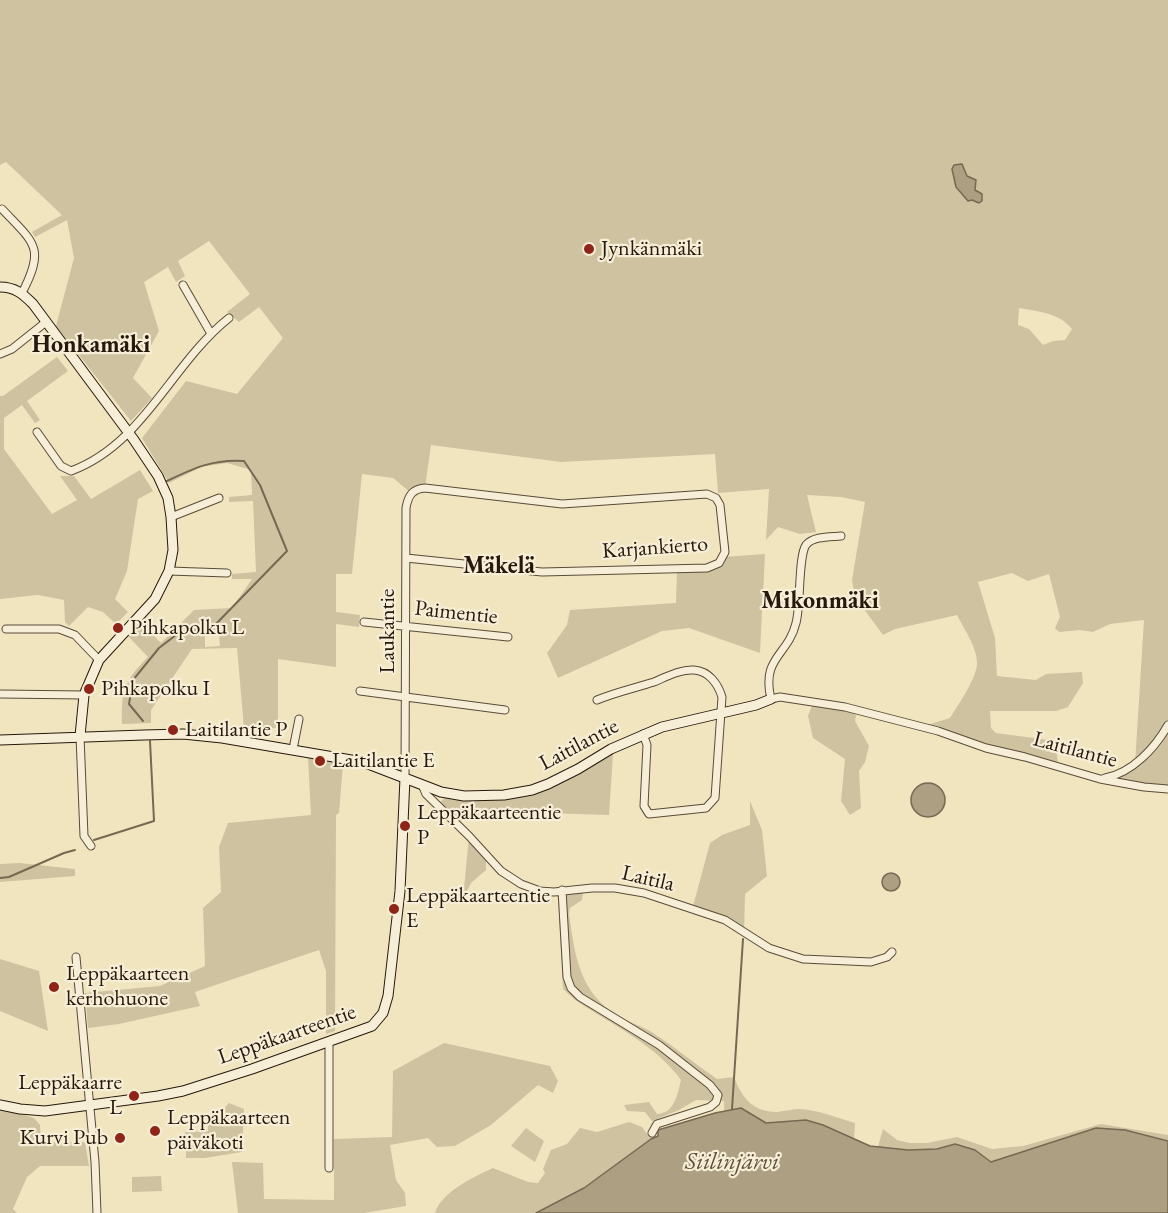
<!DOCTYPE html>
<meta charset="utf-8">
<style>
body{margin:0}
canvas{display:block;background:#f1e5c0}
</style>
<canvas width="1168" height="1213"></canvas>
<script>
const ctx = document.querySelector('canvas').getContext('2d');
ctx.lineJoin = 'round';
function paint(path, color) { ctx.fillStyle = color; ctx.fill(path, 'evenodd'); }
function stroke(path, color, width, dash) { ctx.strokeStyle = color; ctx.lineWidth = width; ctx.lineCap = dash ? 'butt' : 'round'; ctx.setLineDash(dash || []); ctx.stroke(path); }
function drawText(font, color, halo, rows, align = 'center') {
  ctx.font = font + ' "EB Garamond",serif'; ctx.lineWidth = 4.5; ctx.setLineDash([]); ctx.textBaseline = 'middle'; ctx.strokeStyle = halo; ctx.fillStyle = color; for (const [text, x, y, turn = 0] of rows) {
    ctx.save(); ctx.translate(x, y); ctx.rotate((+turn || 0) * Math.PI / 180); ctx.textAlign = isNaN(turn) ? turn : align; if (halo) ctx.strokeText(text, 0, 0); ctx.fillText(text, 0, 0); ctx.restore();
  }
}
const green = new Path2D(`
 M0,0H1168V789L1100,779L1135,764L1144,620L1110,624L1093,632L1080,630L1059,632L1055,628L1060,617L1049,574L1028,581L1012,573L978,582L995,638L997,676L1036,680L1046,674L1082,672L1083,683L1068,707L1056,711H990L991,728L996,733L1056,741L1058,767L921,727L950,718C958,705 977,678 977,663C977,647 964,629 957,615L895,629L883,635L855,597L852,580L865,502L841,497L807,495L816,532L800,534L778,527L766,540L769,489L718,493L715,454L561,462L431,445L425,488L411,493L393,478L362,474L352,574H336V612L360,615L359,627L336,624V667L278,659V728H244L237,648L192,649L151,710V723L122,724C121,690 124,681 148,657L128,636L141,623L161,643L194,610L232,608L252,579H232V574L256,572L253,501L229,502V497L252,495L251,470L227,463L201,467L169,483L142,438L186,381L237,394L283,338L259,307L239,322L227,312L250,294L209,241L178,261L185,276L176,282L168,267L144,282L159,331L133,378L152,398L131,421L56,326L74,258L67,220L35,237L32,232L62,215L6,162L0,165ZM1019,308C1039,312 1058,312 1072,329L1065,340L1053,341L1043,345L1029,329L1018,325ZM219,635L220,646L205,647V636Z
 M57,357L68,371L27,401L40,420L35,423L22,405L4,418V449L52,514L77,500L60,476H74L91,499L140,470L153,491L138,499L127,571L115,599L128,612L116,624L103,612L88,607L69,626L65,622L64,600L38,595L0,599V396H3Z
 M765,554L763,595L795,596L794,610H762L760,653L689,628L662,631L558,678L547,653L567,625L570,610L676,603L677,569L707,568L723,557Z
 M812,706L847,710L856,715L855,721L869,746L865,762L859,771L861,808L850,815L841,801L845,759L813,738L808,716Z
 M613,754L609,815L515,812L460,821L440,803L445,797C503,808 563,782 613,754Z
 M308,758L343,764L339,813L336,815L335,1031L326,1034V971L319,950L195,992L200,1006L119,1024L88,1028L85,993L160,986L205,966L203,908L221,892L219,847L228,823L311,815Z
 M750,801L762,830L767,876L745,894L744,934L725,920L692,910L710,843L722,835L750,825Z
 M469,836L486,856V870L471,883L463,899Z
 M20,863L75,869V876L0,882V864Z
 M554,892H583L582,900L570,908L569,914C575,956 579,993 620,1017C630,1023 643,1026 653,1033C675,1047 695,1064 717,1079L734,1077C742,1098 753,1112 777,1112C785,1111 793,1109 800,1109C819,1110 837,1118 855,1123L854,1139L870,1146L878,1147L883,1129L897,1140L910,1143H927L957,1137L992,1149L1023,1146L1101,1124L1168,1135V1187L725,1135L724,1101L696,1100L679,1110L652,1121L645,1112L627,1111L624,1105L649,1102L657,1114C675,1113 677,1095 681,1080C656,1045 611,1024 575,1000L563,989L558,898Z
 M0,959L39,971L48,1031L0,1011Z
 M444,1043L550,1066L558,1081L553,1093L538,1085L491,1125L455,1146L437,1147L428,1138L390,1145L396,1180L405,1193L406,1206L364,1213H238L232,1162L263,1163L264,1199L334,1200V1139L392,1137L393,1071Z
 M229,1103L244,1109L242,1152L205,1158H186V1147L179,1144V1137L186,1132L208,1131V1126Z
 M0,1108L34,1118L40,1125L41,1142H85L89,1166H40L27,1177L13,1209L17,1213H0Z
 M629,1122L642,1127L651,1139L584,1188L536,1213H435C442,1191 474,1177 493,1168L528,1182L538,1183L545,1173L543,1169L551,1150L567,1144L580,1128L597,1132Z
 M526,1128L544,1141L535,1162L511,1146Z
 M161,1176L162,1191L132,1192V1177Z`);
const water = new Path2D(`
 M962,164L967,176L976,180L975,190L982,194V201L979,203L972,200L968,201L956,187L952,169L954,165Z
 M911 800a17 17 0 1 1 34 0a17 17 0 1 1-34 0Z
 M882 882a9 9 0 1 1 18 0a9 9 0 1 1-18 0Z
 M741,1108L766,1123L806,1120L823,1125L870,1146L908,1150L937,1149L955,1144L975,1150L991,1162L1096,1128L1125,1130L1168,1141V1213H536L584,1188L651,1139L658,1136V1130L715,1113Z`);
const stream = new Path2D(`
 M143,721L129,704L133,680L159,648L176,635L214,626L287,551L260,485L244,461C213,459 194,468 167,481
 M94,840L154,821L150,741
 M0,878L9,877L64,853L75,850
 M732,1109L743,939`);
const street = new Path2D(`
 M2,209C34,243 46,247 22,293
 M183,285L210,332
 M0,354L12,349L46,322
 M37,432L61,466L71,471C144,444 171,364 229,318
 M171,517L219,498
 M841,536C830,537 813,536 806,545C798,556 801,605 796,623C788,656 761,657 771,699L780,697L845,707L938,731L986,748L1025,757L1100,779L1144,787L1168,789
 M169,571L227,573
 M364,622L508,637
 M6,629H59L75,635L99,660
 M360,691L505,710
 M0,694L84,695
 M597,700C616,692 635,688 654,682C666,677 681,669 694,670C709,671 718,684 722,697L715,798L706,808L649,814L644,806L647,745L643,734
 M80,736L84,836L91,846
 M293,749L299,719
 M405,778L406,508C408,496 412,489 425,488L562,504L707,494L716,498L720,505L725,552L719,563L707,568L542,572L406,558
 M1105,778C1132,773 1155,748 1168,725
 M423,787L426,794L469,836L501,871L521,884L540,891L554,892L592,888H615L644,893L725,920L769,948L803,959L871,962L887,957L892,952
 M562,890L567,977L571,988L580,997L659,1045L710,1085L718,1095L716,1102L710,1107L657,1124L652,1133
 M76,957L95,1162L97,1213
 M329,1042V1168`);
const secondary = new Path2D(`
 M0,287C15,287 23,294 33,304L134,440L158,476L168,498L171,517L173,550L169,571L155,599L99,660L84,695L80,736
 M0,740L144,735L183,734L222,738L363,762L441,792L464,796L504,795L532,790L548,784L578,769L611,749L662,727L756,705L771,699
 M0,1105L20,1109L45,1111L158,1096L183,1091L252,1069L372,1026L383,1013L388,996L400,891L405,778`);
const markers = [
 [589,249,6,"#8f2418"],
 [118,628,6,"#8f2418"],
 [89,689,6,"#8f2418"],
 [173,730,6,"#8f2418"],
 [320,761,6,"#8f2418"],
 [405,826,6,"#8f2418"],
 [394,909,6,"#8f2418"],
 [54,987,6,"#8f2418"],
 [134,1096,6,"#8f2418"],
 [155,1131,6,"#8f2418"],
 [120,1138,6,"#8f2418"]
];
const poiNames = [
 ["Jynkänmäki",601,249],
 ["Pihkapolku L",130,628],
 ["Pihkapolku I",101,689],
 ["Laitilantie P",185,730],
 ["Laitilantie E",332,761],
 ["Leppäkaarteentie",417,813],
 ["P",417,838],
 ["Leppäkaarteentie",406,896],
 ["E",406,921],
 ["Leppäkaarteen",66,974],
 ["kerhohuone",66,999],
 ["Leppäkaarre",122,1083,"right"],
 ["L",122,1108,"right"],
 ["Leppäkaarteen",167,1118],
 ["päiväkoti",167,1143],
 ["Kurvi Pub",108,1138,"right"]
];
const streetNames = [
 ["Karjankierto",655,548,-4],
 ["Paimentie",456,613,6],
 ["Laukantie",388,631,-90],
 ["Laitilantie",579,745,-28],
 ["Laitilantie",1075,750,15],
 ["Laitila",648,879,13],
 ["Leppäkaarteentie",287,1035,-19]
];
const neighbourhoodNames = [
 ["Honkamäki",91,345],
 ["Mäkelä",499,566],
 ["Mikonmäki",820,601]
];
const waterNames = [
 ["Siilinjärvi",732,1162]
];
paint(green, '#cec2a1');
paint(water, '#ac9f82');
stroke(water, '#766952', 1.5);
stroke(stream, '#766952', 2);
stroke(street, '#594b38', 9);
stroke(secondary, '#26180b', 11);
stroke(street, '#f6eed6', 7);
stroke(secondary, '#f6eed6', 9);
for (const [x, y, r, color] of markers) { const dot = new Path2D(); dot.arc(x, y, r, 0, 2 * Math.PI); ctx.fillStyle = color; ctx.fill(dot); stroke(dot, '#f6eed6', 2); }
drawText('22px', '#26180b', '#f6eed6', poiNames, 'left');
drawText('22px', '#26180b', '#f6eed6', streetNames);
drawText('bold 24px', '#26180b', '#f6eed6', neighbourhoodNames);
drawText('italic 24px', '#5c4e3b', '#f6eed6', waterNames);
</script>
